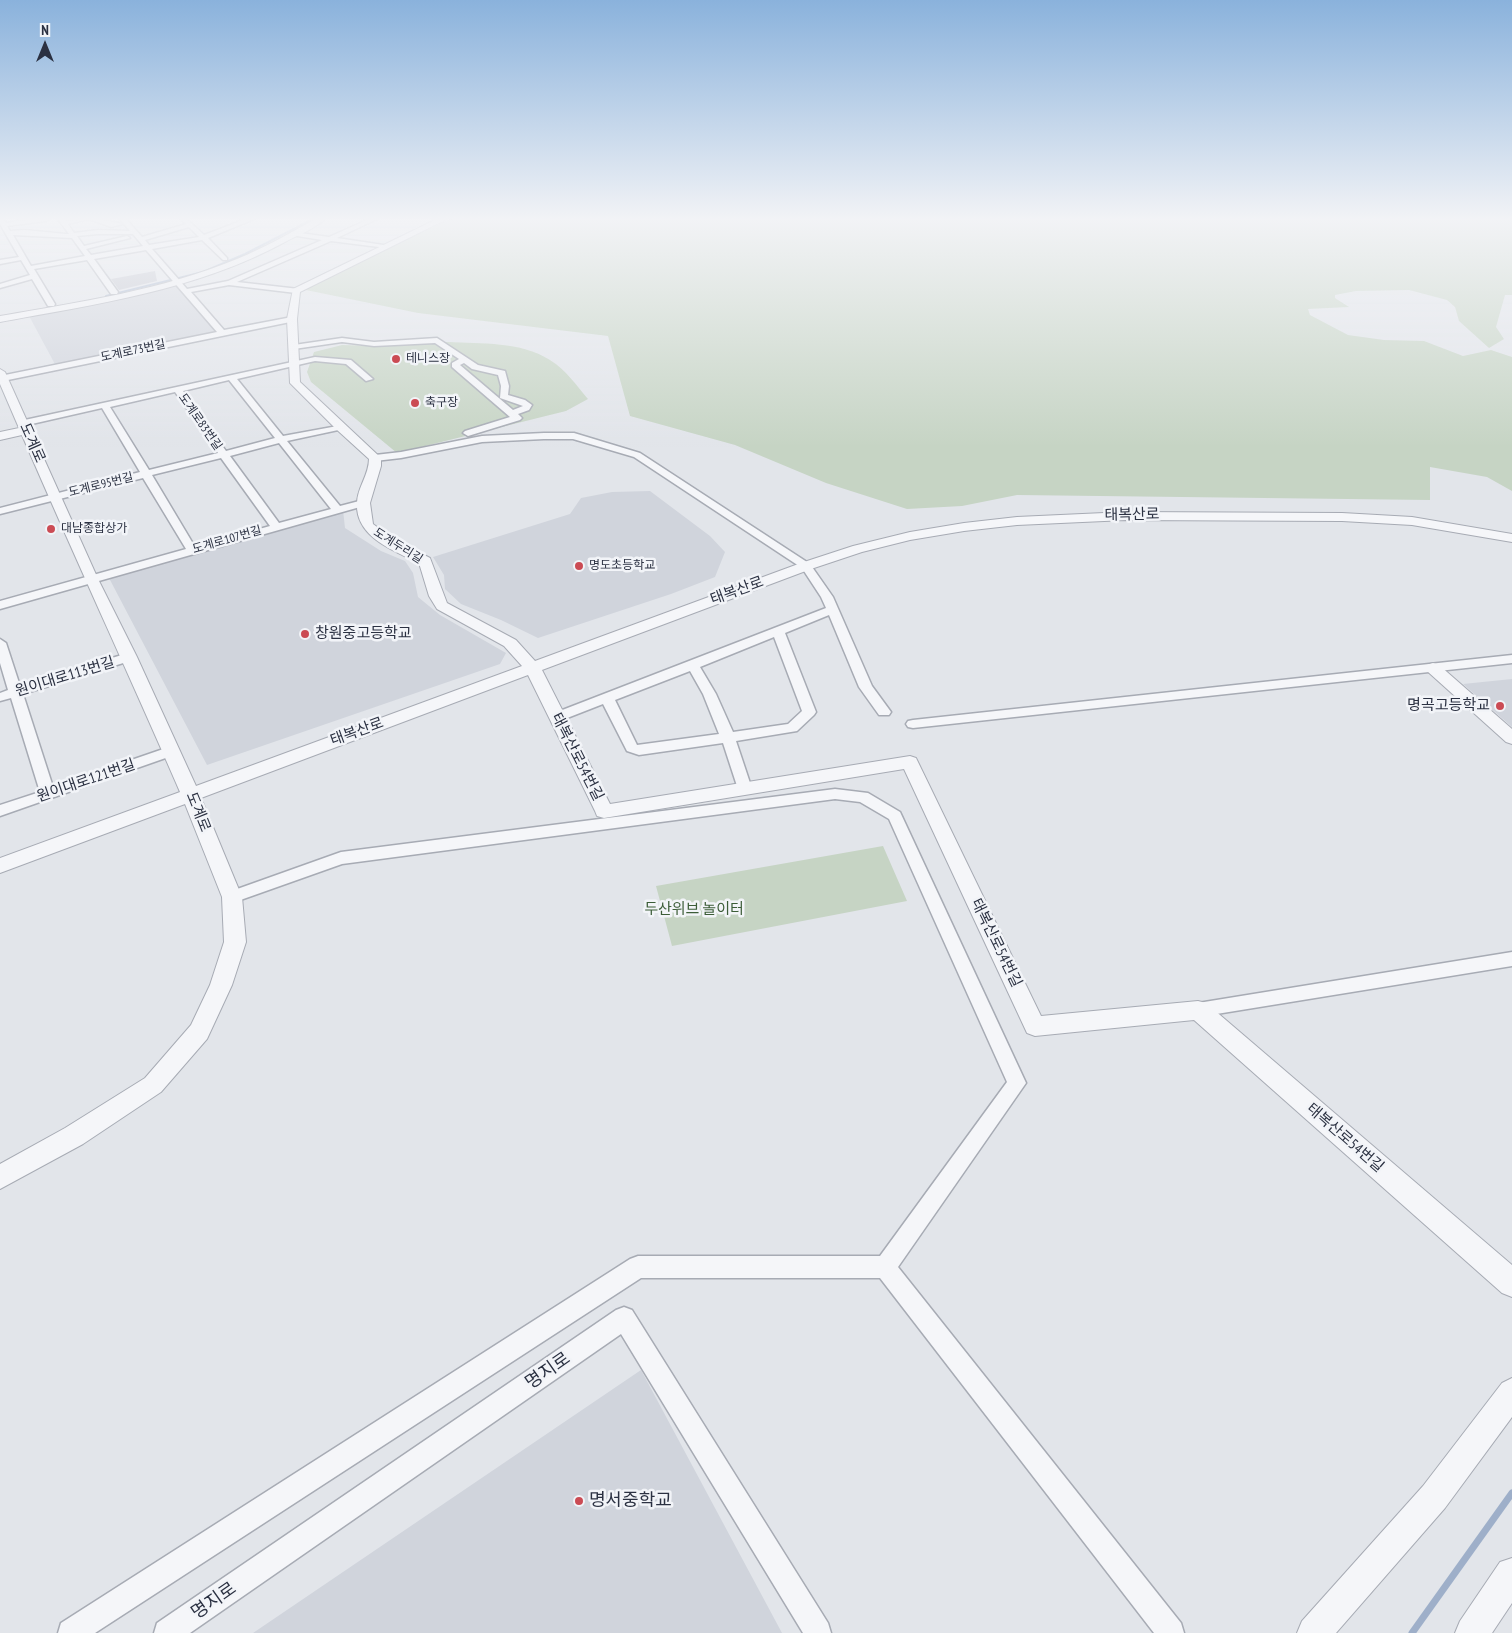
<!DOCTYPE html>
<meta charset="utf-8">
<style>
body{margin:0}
#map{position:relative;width:1512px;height:1633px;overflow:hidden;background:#e2e5ea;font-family:"PT Sans Narrow",sans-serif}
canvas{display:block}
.north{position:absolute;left:20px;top:20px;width:50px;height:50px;-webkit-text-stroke:4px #f2f4f8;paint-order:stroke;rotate:0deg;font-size:14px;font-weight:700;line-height:20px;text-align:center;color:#2b3142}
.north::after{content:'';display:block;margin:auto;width:18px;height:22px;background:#2b3142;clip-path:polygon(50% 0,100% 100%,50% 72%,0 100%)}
</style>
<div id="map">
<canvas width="1512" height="1633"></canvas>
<div class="north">N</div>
</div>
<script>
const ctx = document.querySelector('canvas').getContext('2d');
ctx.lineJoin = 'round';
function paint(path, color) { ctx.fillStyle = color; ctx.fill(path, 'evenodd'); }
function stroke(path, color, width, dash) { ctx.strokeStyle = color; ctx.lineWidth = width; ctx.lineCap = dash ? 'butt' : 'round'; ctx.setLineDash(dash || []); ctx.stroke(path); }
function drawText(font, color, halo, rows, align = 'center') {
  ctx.font = font + ' "PT Sans Narrow","Noto Sans KR",sans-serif'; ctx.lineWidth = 5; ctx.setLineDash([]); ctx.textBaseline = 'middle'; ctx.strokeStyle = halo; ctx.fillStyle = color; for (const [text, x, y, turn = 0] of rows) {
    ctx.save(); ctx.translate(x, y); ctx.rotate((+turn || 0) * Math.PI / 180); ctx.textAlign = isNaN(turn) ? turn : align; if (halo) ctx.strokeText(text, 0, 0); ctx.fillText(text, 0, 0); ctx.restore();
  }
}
const built = new Path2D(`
 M178,282L222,333L57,368L28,314Z
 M650,491L710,536L725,552L715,577L671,594L538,638L501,620L461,604L445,589L444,575L433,557L570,514L581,498L612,492Z
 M343,510L345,528L381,551L405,561L413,573L418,597L440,615L506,653L500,664L207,765L109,578Z
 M1512,679V727L1463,684Z
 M641,1370L782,1633H253Z`);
const green = new Path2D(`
 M457,219H1512V295H1505L1496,327L1504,339L1489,348L1459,321L1455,307L1447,300L1409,290L1356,291L1335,295V298L1349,307L1308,309L1310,315L1348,335L1384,340L1424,341L1463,356L1491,350L1512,357V491L1487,477L1430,467V500L1017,495L962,506L907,509L826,483L735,445L630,416L608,336L418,313L301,289L448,220Z
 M448,342C482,344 520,341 550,360C565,369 577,386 588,399L566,411L397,453L311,382L307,372L314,352L342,345L382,346Z
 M883,846L907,901L672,946L656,886Z`);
const streamFar1 = new Path2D(`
 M106,296L203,272L245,254L313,219`);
const stream = new Path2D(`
 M1412,1633L1512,1493`);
const building = new Path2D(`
 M155,271L157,281L119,290L111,279Z`);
const minor = new Path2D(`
 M0,219H3L6,223L33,219H49L46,221L7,226L10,231L25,230L66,234H69L58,219H64L66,221L98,219L123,224L111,227L89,219L68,224L74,233L98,230L130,231L120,219H126L142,237L186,224L181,219H187L204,235L246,219H254L208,238L227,258V260H223L202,240L152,249L187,289L228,281L322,240L291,235V233L293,232L329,237L369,219H377L337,238L390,246L387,248L331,241L237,282L299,289L300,291L296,293L229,285L191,292L224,330L292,317H295V321L3,381L0,380V376L217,332L146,250L94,259L118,292L117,294H111L87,260L34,269L55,304L54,306H48L32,279L0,288V284L30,275L21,260L0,264V260L19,257L0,224ZM189,227L199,237L149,245L145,240ZM98,234H133L143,246L91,255L86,249L130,238L127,236L84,246L77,236ZM13,235L72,238L85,256L31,266Z
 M342,338L374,342L437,338L478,365L505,371L509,386L508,395L525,400L532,405L529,410L518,414L522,418L520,420L468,436L463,433L465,431L510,417L452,367V363L459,359L435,343L374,346L342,342L294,349L290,347L294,345ZM464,363L472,369L498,375L501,386L500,398L523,406L513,410L460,365Z
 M315,357L351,360L373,379L366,381L346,364L315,361L237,379L283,436L343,425V429L287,441L340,506L363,500L368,503L367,505L0,609V601L186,549L143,478L0,514V508L140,472L102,408L23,426L20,425V421ZM229,380L275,438L226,451L183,391ZM175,392L218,453L149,470L110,407ZM279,443L331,509L279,523L230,456ZM221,458L270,526L195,547L152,475Z
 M544,433H574L640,453L810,564L833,597L872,686L891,712L889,715H879L859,687L829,615L785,633L816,712L814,715L797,731L736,741L752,789L750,793H740L738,789L723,743L639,755L627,751L603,704L562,720H552L550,717L552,714L826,608L821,597L802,568L634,457L573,439H544L482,442L401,458L375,461L370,458L375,455L401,452L482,436ZM774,637L802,711L788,724L733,732L716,694L700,667ZM690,671L703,694L719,734L637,745L615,700Z
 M0,639L6,643L20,686L125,654H133L135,657L133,660L23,694L53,787L172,746L177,748L179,751L177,754L0,816V805L40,792L11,698L0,701V693L8,690L0,663Z
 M1512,655V663L913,728L908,727L906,724L908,721L913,720Z
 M835,789L868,793L900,812L1026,1083L898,1267L1181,1623L1184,1633H1154L880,1278H641L95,1633H58L61,1623L630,1259L638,1256H880L1007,1082L889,819L860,802L835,799L342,864L232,903L226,901L224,897L226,893L341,852Z
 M1512,952V966L1198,1017L1192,1015L1189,1010L1192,1005L1198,1003Z
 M624,1307L632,1310L828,1623L831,1633H803L621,1334L190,1633H154L157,1623L616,1310Z`);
const tertiary = new Path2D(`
 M316,219H325C315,229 298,235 285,242C197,290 97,304 0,322V316C80,302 162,290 237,259C264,248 290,233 316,219Z
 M437,219H447L300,292L297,319L300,382L381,458V466L370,503L373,524L392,538L430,558L447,603L516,640L535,661L801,563L853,546L910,532L964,523L1017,517L1126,512L1342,513L1412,517L1512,534V542L1412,525L1342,521L1126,520L1017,525L964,531L910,540L862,552L811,569L542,670L610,804L910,756L916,758L1041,1016L1198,1001L1206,1003L1512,1265V1297L1502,1293L1194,1020L1035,1036L1027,1033L904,769L604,818L597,816L595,811L528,675L201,798L242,897L246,942L232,985L207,1039L161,1092L83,1144L0,1189V1164L65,1128L145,1078L191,1025L210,985L224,942L222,897L185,804L0,873V858L180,792C128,672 73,554 22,435L0,440V432L19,428L0,384V369L5,372L98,579L137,657L196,786L522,666L504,646L437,609L429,596L419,563C394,551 355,537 357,503C357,488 369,475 369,459L336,429L290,383L287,319L293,289Z
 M1433,663L1439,665L1512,729V744L1506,742L1427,671L1425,668L1427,665Z
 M1512,1378V1417L1445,1508L1336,1633H1297L1302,1621L1423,1486L1502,1383Z
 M1512,1558V1603L1492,1633H1455L1460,1621L1500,1562Z`);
const markers = [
 [396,359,5,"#cb4b54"],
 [415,403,5,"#cb4b54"],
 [51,529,5,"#cb4b54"],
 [579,566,5,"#cb4b54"],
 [305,634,5,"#cb4b54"],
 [1500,706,5,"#cb4b54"],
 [579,1501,5,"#cb4b54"]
];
const farStreetnames = [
 ["도계로73번길",133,351,-12],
 ["도계로83번길",200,422,55],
 ["도계로95번길",101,485,-14],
 ["도계로107번길",227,540,-16],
 ["도계두리길",398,546,32]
];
const farPoinames = [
 ["테니스장",406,359],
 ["축구장",425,403],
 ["대남종합상가",61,529],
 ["명도초등학교",589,566]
];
const streetNames = [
 ["도계로",32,443,66],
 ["태복산로",1132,515,-1],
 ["태복산로",737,591,-20],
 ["원이대로113번길",65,677,-17],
 ["태복산로",357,732,-20],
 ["태복산로54번길",577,757,63],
 ["원이대로121번길",86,781,-19],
 ["도계로",198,812,68],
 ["태복산로54번길",996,943,64],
 ["태복산로54번길",1345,1138,41]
];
const poiNames = [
 ["창원중고등학교",315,634],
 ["명곡고등학교",1490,706,"right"]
];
const parkNames = [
 ["두산위브 놀이터",694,910]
];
const nearStreetnames = [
 ["명지로",548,1371,-35],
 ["명지로",214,1601,-35]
];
const nearPoinames = [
 ["명서중학교",589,1501]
];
paint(built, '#d0d4dc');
paint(green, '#c6d4c4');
stroke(streamFar1, '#9eafc9', 2);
stroke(stream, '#9eafc9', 7);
paint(building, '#bdc0ca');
stroke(minor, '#a7abb4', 3);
stroke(tertiary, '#a7abb4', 2);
paint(minor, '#f5f6f9');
paint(tertiary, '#f5f6f9');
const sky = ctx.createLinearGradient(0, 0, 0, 447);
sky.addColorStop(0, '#8ab2dc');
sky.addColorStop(0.49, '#f2f3f6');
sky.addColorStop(1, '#f2f3f600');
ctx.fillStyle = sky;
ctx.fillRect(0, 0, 1512, 447);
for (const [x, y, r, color] of markers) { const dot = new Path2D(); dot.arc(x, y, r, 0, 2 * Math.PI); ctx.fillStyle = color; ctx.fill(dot); stroke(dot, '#f2f4f8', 2); }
drawText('12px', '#2b3142', '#f2f4f8', farStreetnames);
drawText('12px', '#2b3142', '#f2f4f8', farPoinames, 'left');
drawText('15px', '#2b3142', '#f2f4f8', streetNames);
drawText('15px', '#2b3142', '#f2f4f8', poiNames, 'left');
drawText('15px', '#3c5d38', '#f2f4f8', parkNames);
drawText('18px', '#2b3142', '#f2f4f8', nearStreetnames);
drawText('18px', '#2b3142', '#f2f4f8', nearPoinames, 'left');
</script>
